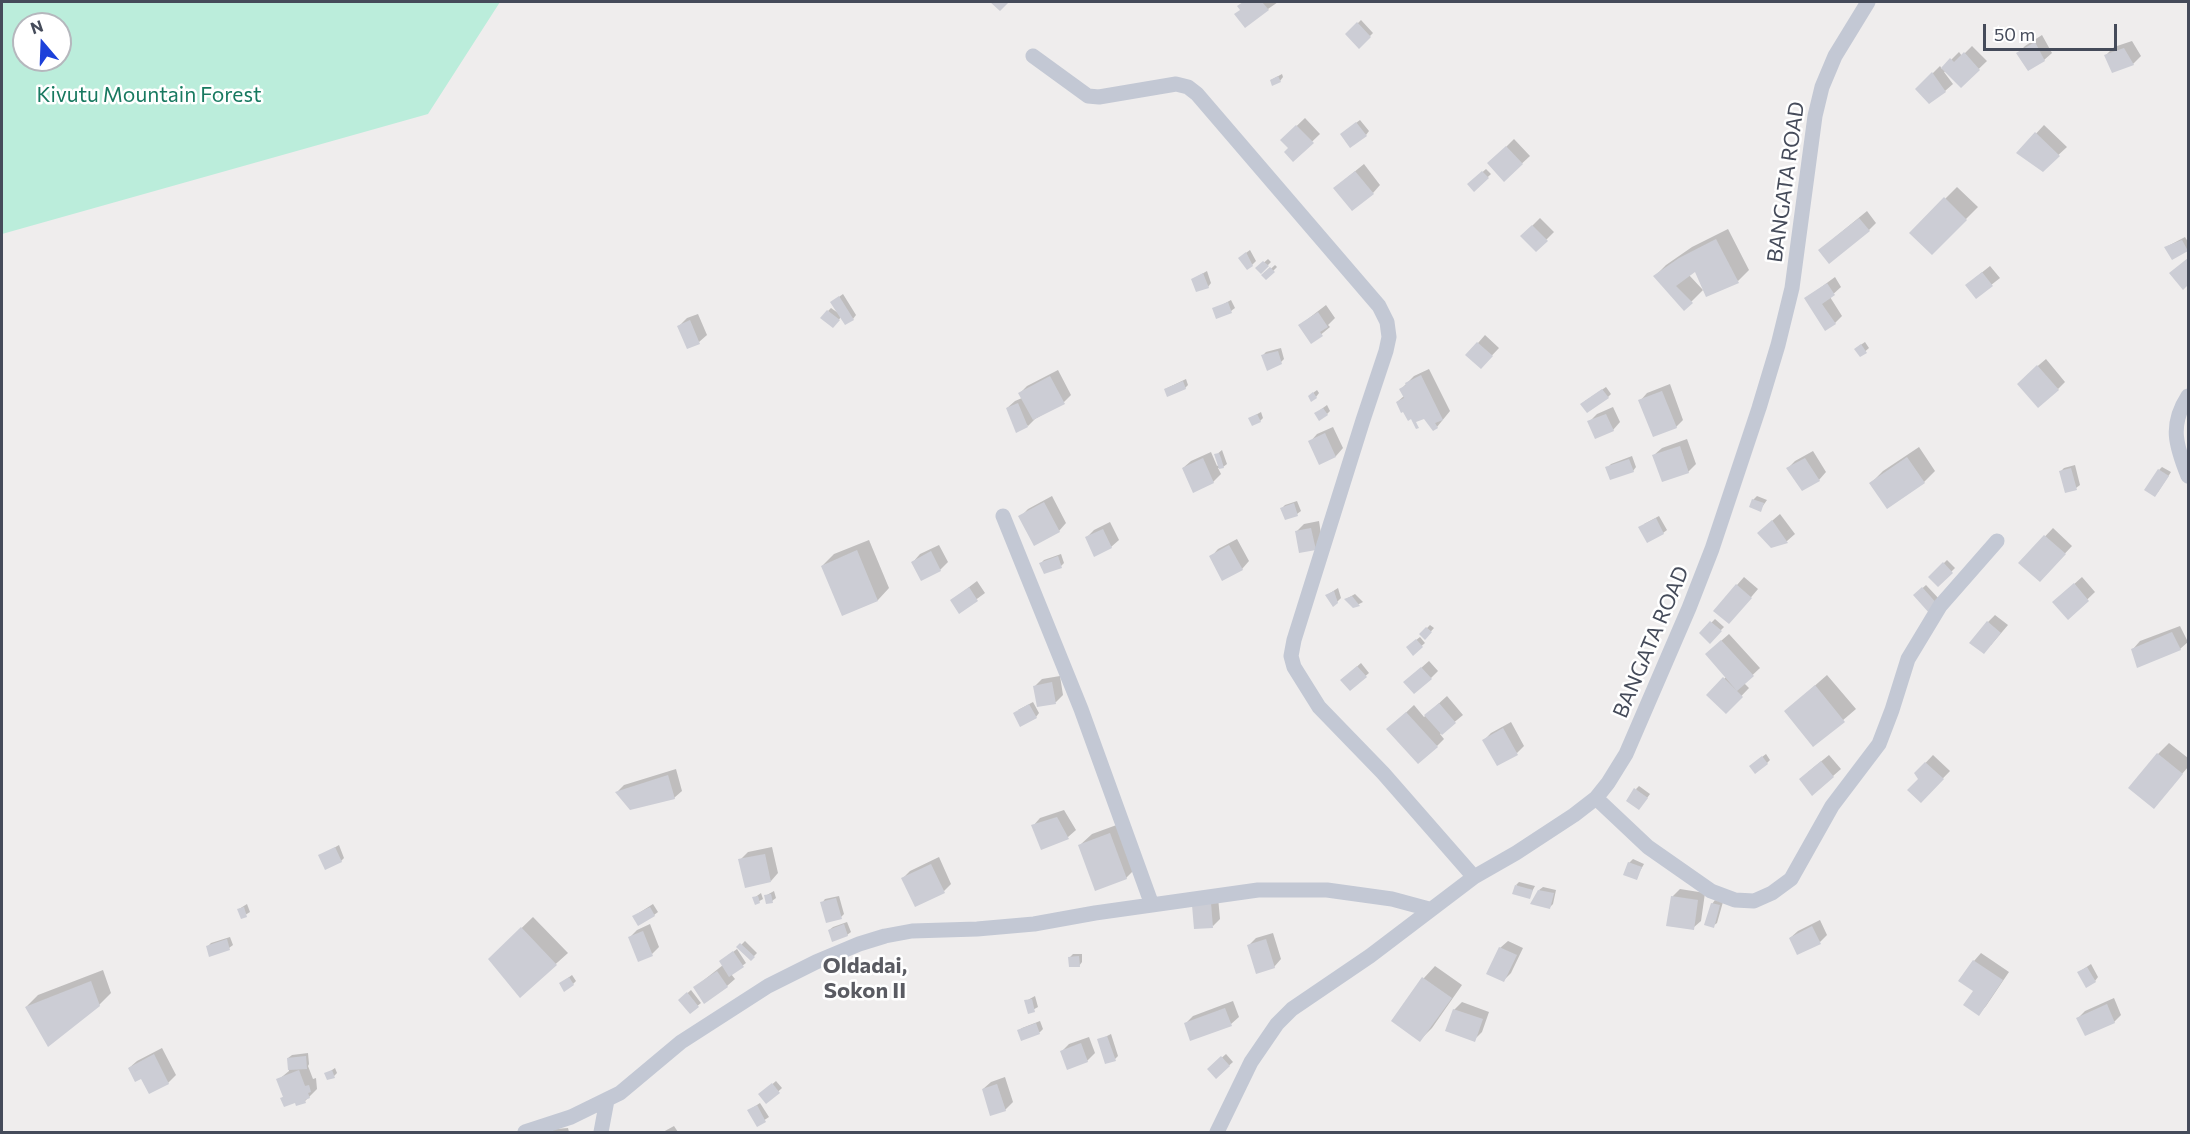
<!DOCTYPE html>
<style>
body{margin:0}
#map{position:relative;width:2190px;height:1134px;overflow:hidden;background:#efeded;font-family:Commissioner,sans-serif}
canvas{display:block}
.frame{position:absolute;inset:0;border:3px solid #454b5a;pointer-events:none}
.north{position:absolute;left:12px;top:12px;width:60px;height:60px;box-sizing:border-box;background:#fff;border:2px solid #b5b7bd;border-radius:50%;rotate:341deg;font-size:16px;font-weight:700;line-height:24px;text-align:center;color:#454b5a}
.north::after{content:'';display:block;margin:auto;width:21px;height:27px;background:#1c41da;clip-path:polygon(50% 0,100% 100%,50% 72%,0 100%)}
.scale{position:absolute;left:1983px;top:24px;width:134px;height:27px;box-sizing:border-box;border:3px solid #454b5a;border-top:0;padding-left:8px;font-size:18px;line-height:21px;white-space:nowrap;color:#454b5a;-webkit-text-stroke:4px #fff;paint-order:stroke}
</style>
<div id="map">
<canvas width="2190" height="1134"></canvas>
<div class="frame"></div>
<div class="north">N</div>
<div class="scale">50 m</div>
</div>
<script>
const ctx = document.querySelector('canvas').getContext('2d');
ctx.lineJoin = 'round';
function paint(path, color) { ctx.fillStyle = color; ctx.fill(path, 'evenodd'); }
function stroke(path, color, width, dash) { ctx.strokeStyle = color; ctx.lineWidth = width; ctx.lineCap = dash ? 'butt' : 'round'; ctx.setLineDash(dash || []); ctx.stroke(path); }
function drawText(font, color, halo, rows, align = 'center') {
  ctx.font = font + ' Commissioner,sans-serif'; ctx.lineWidth = 5; ctx.setLineDash([]); ctx.textBaseline = 'middle'; ctx.strokeStyle = halo; ctx.fillStyle = color; for (const [text, x, y, turn = 0] of rows) {
    ctx.save(); ctx.translate(x, y); ctx.rotate((+turn || 0) * Math.PI / 180); ctx.textAlign = isNaN(turn) ? turn : align; if (halo) ctx.strokeText(text, 0, 0); ctx.fillText(text, 0, 0); ctx.restore();
  }
}
const green = new Path2D(`
 M2,2H500L428,114L2,234ZM24,24H60V60H24Z`);
const shadow = new Path2D(`
 M1244,2H1278L1268,9L1241,10L1239,6Z
 M1361,20L1373,33L1359,47L1347,34Z
 M2042,35L2052,53L2044,60L2018,53L2025,46Z
 M2132,41L2141,56L2133,64L2106,55L2114,47Z
 M1972,46L1987,61L1961,86L1946,71L1944,72L1953,84L1945,91L1917,89L1940,66L1942,69L1959,52L1962,56Z
 M1282,74L1283,77L1280,81L1271,80Z
 M1305,118L1320,134L1293,160L1290,148L1282,140Z
 M1360,120L1369,131L1366,135L1345,131Z
 M2044,125L2067,147L2042,170L2018,153Z
 M1514,139L1530,156L1504,180L1489,164Z
 M1364,164L1380,185L1373,193L1343,181Z
 M1486,169L1491,174L1474,190L1469,184Z
 M1957,187L1978,207L1932,253L1911,233Z
 M1867,211L1876,223L1869,230L1828,243Z
 M1540,218L1554,232L1536,250L1522,236Z
 M1728,229L1749,270L1738,281L1696,270L1689,275L1703,290L1684,309L1655,276L1666,265L1692,247Z
 M2185,237L2188,242V249L2172,258L2166,247Z
 M1250,250L1256,261L1252,265L1243,255Z
 M1268,259L1271,262L1261,272L1258,268Z
 M1275,265L1277,267L1266,278L1263,276Z
 M1990,266L2000,278L1976,297L1975,278Z
 M1207,271L1211,283L1208,287L1193,279Z
 M1835,277L1841,287L1830,297L1842,316L1835,323L1805,299Z
 M843,294L856,315L853,319L841,317L836,323L828,311L831,308L838,313L832,302Z
 M1231,300L1235,308L1231,311L1214,309Z
 M1326,305L1335,318L1328,325L1330,327L1312,342L1300,325Z
 M698,314L707,335L699,342L679,326L687,318Z
 M1485,335L1499,348L1481,367L1478,343Z
 M1865,342L1869,348L1861,355L1859,346Z
 M1281,348L1284,359L1281,362L1263,355L1266,352Z
 M2046,359L2065,382L2058,389L2026,376Z
 M1429,369L1450,411L1437,427L1424,417L1397,402L1404,396L1401,389L1414,376Z
 M1058,370L1071,395L1064,402L1035,419L1028,426L1007,408L1015,401L1022,398L1020,393L1027,386Z
 M1186,379L1188,385L1185,388L1165,389Z
 M1670,384L1683,420L1676,427L1640,401L1647,393Z
 M1606,387L1611,394L1608,397L1585,401Z
 M1317,390L1319,393L1316,397L1313,393Z
 M1327,405L1330,411L1327,414L1320,410Z
 M1613,407L1620,422L1613,430L1589,422L1597,414Z
 M1261,412L1263,418L1260,421L1250,418Z
 M1333,427L1343,448L1336,456L1320,463L1310,442L1317,434Z
 M1687,439L1696,464L1688,472L1654,455L1662,448Z
 M1919,447L1935,471L1924,482L1871,483L1883,471Z
 M1222,450L1227,464L1223,467L1218,468L1221,474L1213,482L1183,468L1191,461L1211,452L1217,466L1219,465L1216,455Z
 M1813,451L1826,472L1819,480L1788,468L1795,461Z
 M1632,456L1636,467L1633,471L1607,468L1611,464Z
 M2075,465L2080,485L2076,488L2061,471L2064,468Z
 M2162,467L2171,472L2158,492L2159,470Z
 M1052,496L1066,523L1059,531L1020,517L1028,509Z
 M1757,496L1767,500L1760,510L1753,500Z
 M1297,501L1301,511L1297,514L1282,508L1285,505Z
 M1780,514L1795,534L1787,541L1771,547L1766,526Z
 M1659,516L1667,530L1663,533L1644,524Z
 M1319,521L1322,541L1315,549L1296,532L1304,524Z
 M1110,522L1119,540L1111,547L1087,537L1094,530Z
 M2053,528L2072,546L2040,580L2020,563Z
 M1237,539L1249,561L1242,569L1211,557L1218,549Z
 M869,540L889,588L878,600L843,614L822,566L834,554Z
 M939,545L948,562L940,570L922,579L913,562L920,554Z
 M1061,554L1064,563L1061,566L1041,563L1044,560Z
 M1947,560L1955,568L1938,585L1930,577Z
 M1744,577L1758,589L1736,615L1715,610Z
 M2082,577L2095,592L2068,618L2062,595Z
 M977,581L985,593L959,612L952,600Z
 M1926,585L1941,601L1930,612L1915,595Z
 M1338,588L1341,598L1337,602L1327,595Z
 M1355,594L1363,602L1353,607L1346,599Z
 M1995,615L2008,625L1991,645L1988,622Z
 M1715,619L1724,627L1710,641L1701,633Z
 M1430,625L1434,628L1425,638L1421,634Z
 M2180,626L2188,642L2180,649H2133L2140,641Z
 M1729,634L1760,668L1744,683L1749,688L1726,712L1708,695L1726,677L1714,647Z
 M1420,637L1425,643L1413,653L1411,644Z
 M1429,661L1438,671L1431,678L1413,675Z
 M1361,663L1369,673L1350,689L1345,677Z
 M1827,675L1856,709L1814,745L1786,711Z
 M1060,676L1063,695L1056,702L1038,706L1034,687L1042,679Z
 M1447,696L1463,715L1440,734L1444,739L1437,746L1396,722L1414,705L1424,717Z
 M1033,702L1039,713L1036,717L1018,710Z
 M1511,722L1524,746L1517,753L1484,740L1491,733Z
 M2169,743L2188,758V767L2154,807L2158,754Z
 M1766,754L1770,760L1767,763H1754Z
 M1829,755L1841,769L1833,776L1808,772Z
 M1933,755L1950,771L1921,801L1919,780L1916,773Z
 M676,769L682,791L674,798L617,792L624,785Z
 M1639,786L1650,794L1642,805L1636,789Z
 M1064,810L1076,830L1068,837L1042,848L1033,826L1040,818Z
 M1122,823L1138,866L1126,878L1080,845L1092,834Z
 M339,845L344,858L341,861L320,856Z
 M772,847L778,873L771,881L740,860L748,852Z
 M939,857L951,884L944,891L903,878L910,871Z
 M1633,859L1644,864L1636,878L1629,863Z
 M1519,882L1535,886L1529,897L1516,885Z
 M1543,887L1556,890L1553,904L1550,907L1539,890Z
 M1680,889L1705,893L1701,921L1693,928L1672,897Z
 M774,891L776,898L772,901L765,896Z
 M761,893L763,899L756,903L754,898Z
 M839,896L844,914L841,917L822,903L825,899Z
 M1218,897L1220,919L1213,926L1193,906Z
 M1715,900L1723,902L1717,923L1713,926L1712,904Z
 M247,904L250,912L242,917L239,909Z
 M653,904L658,912L654,915L634,916Z
 M533,917L568,953L520,996L502,947Z
 M1820,920L1827,935L1820,942L1790,938L1798,931Z
 M847,922L851,932L847,935L829,930L833,927Z
 M650,924L659,947L652,954L630,937L637,930Z
 M1273,933L1281,959L1274,967L1249,945L1256,938Z
 M230,937L233,945L229,948L207,947L211,943Z
 M745,941L757,953L751,959L739,947Z
 M1508,941L1523,948L1511,973L1504,980L1500,948Z
 M737,949L746,963L731,974L735,979L727,986L695,987L723,965L721,961Z
 M1981,953L2009,972L1986,1006L1979,1014L1975,991L1974,961Z
 M1073,954H1082V962L1079,966L1070,957Z
 M2091,964L2098,977L2095,981L2079,972Z
 M1435,966L1462,985L1432,1028L1420,1040L1393,1021L1424,978Z
 M103,970L111,993L99,1005L26,1007L38,995Z
 M572,975L576,981L573,984L561,983Z
 M691,990L701,1003L690,1012L680,1000Z
 M1035,996L1038,1007L1029,1012L1026,1001Z
 M2114,998L2121,1015L2114,1022L2078,1018L2085,1011Z
 M1233,1001L1239,1017L1231,1024L1186,1023L1193,1016Z
 M1462,1002L1489,1012L1482,1032L1474,1040L1454,1010Z
 M1040,1021L1043,1029L1040,1032L1021,1039L1018,1031L1022,1028Z
 M1111,1034L1118,1056L1115,1059L1099,1040Z
 M1089,1037L1095,1053L1087,1061L1062,1051L1069,1044Z
 M162,1048L176,1075L168,1083L150,1092L142,1077L129,1068L137,1061Z
 M308,1053L309,1064L308,1066L313,1079L316,1078L317,1089L305,1101L282,1098L284,1096L278,1080L289,1071L288,1058L292,1055Z
 M1226,1054L1233,1062L1216,1077L1209,1069Z
 M335,1068L337,1073L334,1076L326,1074Z
 M1005,1077L1013,1102L1005,1110L983,1089L991,1082Z
 M776,1081L782,1088L767,1102L760,1095Z
 M760,1103L769,1117L757,1125L749,1110Z
 M674,1126L678,1132H663Z
 M568,1128L569,1132H531L532,1131Z`);
const building = new Path2D(`
 M990,2H1009L1000,11Z
 M1243,2H1262L1269,10L1245,28L1234,14L1240,10L1237,6Z
 M1357,22L1371,37L1359,49L1345,34Z
 M2035,42L2045,61L2028,71L2016,53Z
 M2124,48L2134,65L2112,73L2104,55Z
 M1964,52L1980,70L1961,88L1941,68L1950,58L1954,62Z
 M1932,72L1946,92L1929,104L1915,89Z
 M1278,76L1281,82L1272,86L1270,80Z
 M1356,122L1367,136L1350,148L1340,134Z
 M1296,125L1314,143L1293,162L1284,152L1288,148L1280,140Z
 M2035,132L2060,156L2043,172L2016,153Z
 M1506,146L1523,164L1504,182L1487,163Z
 M1355,171L1374,194L1352,211L1333,188Z
 M1482,171L1489,178L1474,192L1467,184Z
 M1944,197L1967,220L1932,255L1909,233Z
 M1859,218L1870,231L1829,264L1818,250Z
 M1532,225L1548,241L1536,252L1520,236Z
 M1716,239L1739,283L1706,297L1695,272L1676,286L1693,303L1684,311L1653,276L1679,258Z
 M2182,240L2188,251L2172,260L2164,247Z
 M1246,252L1253,266L1247,270L1238,258Z
 M2188,258V285L2183,290L2169,273Z
 M1263,261L1269,266L1261,274L1255,268Z
 M1270,267L1275,272L1266,280L1261,275Z
 M1982,272L1993,286L1976,299L1965,285Z
 M1203,273L1209,288L1196,292L1191,279Z
 M1827,283L1835,295L1822,304L1836,324L1825,331L1804,298Z
 M839,296L854,320L845,325L830,302Z
 M1228,302L1232,313L1216,319L1212,308Z
 M827,310L840,320L833,328L820,318Z
 M1318,312L1328,327L1320,332L1323,336L1311,344L1298,325Z
 M690,320L700,344L687,349L677,326Z
 M1477,342L1493,356L1481,369L1465,355Z
 M1861,344L1867,353L1860,357L1854,349Z
 M1278,351L1282,364L1267,371L1261,355Z
 M2037,365L2059,390L2038,408L2017,384Z
 M1421,375L1443,420L1435,423L1438,428L1433,431L1424,419L1416,422L1419,428L1416,429L1411,419L1408,421L1403,412L1401,413L1396,402L1404,398L1399,389L1406,385L1405,383Z
 M1050,376L1065,404L1033,420L1018,393Z
 M1183,381L1186,389L1167,397L1164,389Z
 M1602,389L1609,398L1587,413L1580,404Z
 M1662,391L1677,428L1653,437L1638,400Z
 M1313,392L1317,398L1311,402L1308,396Z
 M1018,403L1028,427L1016,433L1006,408Z
 M1323,408L1328,415L1319,421L1314,413Z
 M1257,414L1261,422L1252,426L1248,418Z
 M1606,414L1614,431L1595,439L1587,421Z
 M1325,433L1336,457L1319,465L1308,441Z
 M1680,446L1689,473L1662,482L1652,455Z
 M1219,453L1221,458L1224,468L1219,469L1214,454Z
 M1907,457L1925,483L1887,509L1869,483Z
 M1203,458L1214,483L1193,493L1182,468Z
 M1805,458L1820,481L1802,491L1786,468Z
 M1629,459L1634,472L1610,480L1605,467Z
 M2071,468L2077,490L2065,493L2059,471Z
 M2158,469L2169,476L2155,497L2144,490Z
 M1752,499L1764,503L1761,512L1749,507Z
 M1044,502L1060,532L1034,546L1018,516Z
 M1294,503L1298,516L1285,520L1280,508Z
 M1656,518L1664,534L1647,543L1638,527Z
 M1772,520L1788,543L1771,548L1757,533Z
 M1311,528L1316,550L1299,553L1295,531Z
 M1103,529L1112,548L1094,557L1085,537Z
 M2044,535L2066,554L2040,582L2018,563Z
 M1229,545L1243,570L1222,581L1209,556Z
 M857,550L878,601L842,616L821,566Z
 M931,551L941,571L921,581L911,562Z
 M1058,556L1062,568L1044,574L1039,563Z
 M1943,562L1953,573L1938,587L1928,577Z
 M2074,583L2089,601L2068,620L2052,602Z
 M1736,584L1752,598L1729,624L1713,611Z
 M969,587L978,601L959,614L950,600Z
 M1922,587L1939,606L1930,614L1913,595Z
 M1334,591L1338,603L1333,607L1325,595Z
 M1352,596L1360,606L1353,608L1344,599Z
 M1710,621L1722,631L1710,644L1699,633Z
 M1987,621L2001,633L1984,654L1969,643Z
 M1426,627L1432,632L1425,640L1419,634Z
 M2172,632L2181,650L2137,668L2131,649Z
 M1416,639L1423,647L1413,656L1406,647Z
 M1721,640L1754,676L1737,691L1705,654Z
 M1357,666L1367,677L1350,691L1340,680Z
 M1421,667L1432,679L1414,694L1403,682Z
 M1723,677L1743,697L1726,714L1706,695Z
 M1052,682L1056,704L1037,707L1033,686Z
 M1815,685L1845,722L1813,747L1784,711Z
 M1439,703L1456,723L1442,735L1424,715Z
 M1029,704L1037,718L1020,727L1013,713Z
 M1406,712L1438,747L1418,764L1386,729Z
 M1503,728L1518,755L1497,766L1482,740Z
 M2157,753L2183,774L2154,809L2128,788Z
 M1762,756L1768,764L1755,774L1749,766Z
 M1821,761L1834,777L1812,796L1799,779Z
 M1925,762L1944,779L1921,803L1907,790L1918,779L1914,773Z
 M668,775L675,799L630,810L615,792Z
 M1634,788L1648,798L1639,810L1626,801Z
 M1057,817L1069,839L1041,850L1031,825Z
 M1110,833L1127,879L1095,891L1078,845Z
 M335,847L342,862L325,870L318,855Z
 M765,854L771,882L745,888L738,859Z
 M1628,862L1642,867L1637,880L1623,875Z
 M931,864L945,893L915,907L901,878Z
 M1515,885L1533,890L1530,899L1512,894Z
 M1538,890L1554,893L1550,909L1530,904Z
 M771,894L773,903L766,904L764,895Z
 M758,896L760,903L755,905L752,897Z
 M1671,896L1698,900L1694,930L1666,926Z
 M836,898L842,919L826,923L820,902Z
 M1211,903L1213,928L1194,929L1192,905Z
 M1711,903L1720,905L1714,928L1704,925Z
 M244,907L247,917L241,919L237,909Z
 M650,907L655,916L638,926L632,916Z
 M844,924L848,936L832,942L828,930Z
 M1812,926L1821,944L1797,955L1789,938Z
 M521,927L557,965L520,998L488,959Z
 M643,931L653,956L638,962L628,937Z
 M227,939L230,950L209,957L206,946Z
 M1266,939L1275,968L1256,974L1247,945Z
 M740,943L755,957L751,961L736,947Z
 M1499,947L1517,955L1504,982L1486,974Z
 M733,951L744,967L729,977L719,961Z
 M1079,956L1080,967H1069L1068,957Z
 M1973,960L2003,980L1979,1016L1963,1005L1973,991L1958,981Z
 M2087,967L2096,982L2086,988L2077,972Z
 M717,971L728,987L704,1004L693,987Z
 M569,977L574,985L564,992L559,983Z
 M1422,977L1452,998L1420,1042L1391,1021Z
 M91,981L100,1006L48,1047L25,1007Z
 M687,992L699,1007L690,1014L678,1000Z
 M1032,999L1035,1012L1028,1014L1024,1000Z
 M2107,1004L2115,1023L2085,1036L2076,1018Z
 M1225,1008L1232,1026L1190,1041L1184,1023Z
 M1453,1009L1483,1019L1475,1042L1445,1031Z
 M1036,1023L1040,1034L1021,1041L1017,1030Z
 M1107,1036L1116,1061L1105,1064L1097,1039Z
 M1081,1043L1088,1062L1067,1070L1060,1051Z
 M154,1054L169,1084L149,1094L141,1079L135,1082L128,1068Z
 M306,1056L307,1069L288,1070L287,1058Z
 M1221,1056L1230,1066L1216,1079L1207,1069Z
 M299,1070L305,1086L309,1085L311,1092L308,1093L310,1098L305,1100L306,1103L296,1106L295,1103L284,1107L280,1098L283,1097L276,1079Z
 M332,1070L335,1078L327,1080L324,1073Z
 M772,1083L780,1093L766,1104L758,1094Z
 M997,1084L1006,1111L990,1116L982,1089Z
 M757,1105L766,1122L757,1127L747,1110Z`);
const street = new Path2D(`
 M1033,56L1088,96L1099,97L1176,84L1188,87L1197,94L1379,306L1387,322L1389,337L1386,351L1363,420L1294,640L1291,656L1294,667L1319,707L1383,773L1474,877
 M2188,396C2169,425 2176,446 2188,476
 M1003,516L1081,709L1152,905
 M1596,798L1648,847L1711,891L1735,900L1754,901L1772,893L1791,879L1832,806L1879,744L1892,710L1908,659L1940,606L1997,541
 M525,1132L571,1117L620,1093L681,1042L768,986L816,962L859,944L885,936L912,931L977,929L1034,924L1095,913L1258,890H1327L1392,899L1429,909
 M601,1132L607,1100
 M1217,1132L1251,1062L1277,1024L1292,1009L1370,956L1474,877L1516,853L1574,815L1596,798L1608,783L1626,754L1689,608L1712,549L1759,408L1778,345L1792,288L1815,116L1822,87L1835,56L1868,2`);
const parkNames = [
 ["Kivutu Mountain Forest",149,95]
];
const streetNames = [
 ["BANGATA ROAD",1786,182,-82],
 ["BANGATA ROAD",1651,642,-67]
];
const neighbourhoodNames = [
 ["Oldadai,",865,966],
 ["Sokon II",865,991]
];
paint(green, '#bbeddb');
paint(shadow, '#0003');
paint(building, '#cccdd5');
stroke(street, '#c3c8d4', 15);
drawText('21px', '#187960', '#fff', parkNames);
drawText('21px', '#454b5a', '#fff', streetNames);
drawText('bold 22px', '#5a5b62', '#fff', neighbourhoodNames);
</script>
